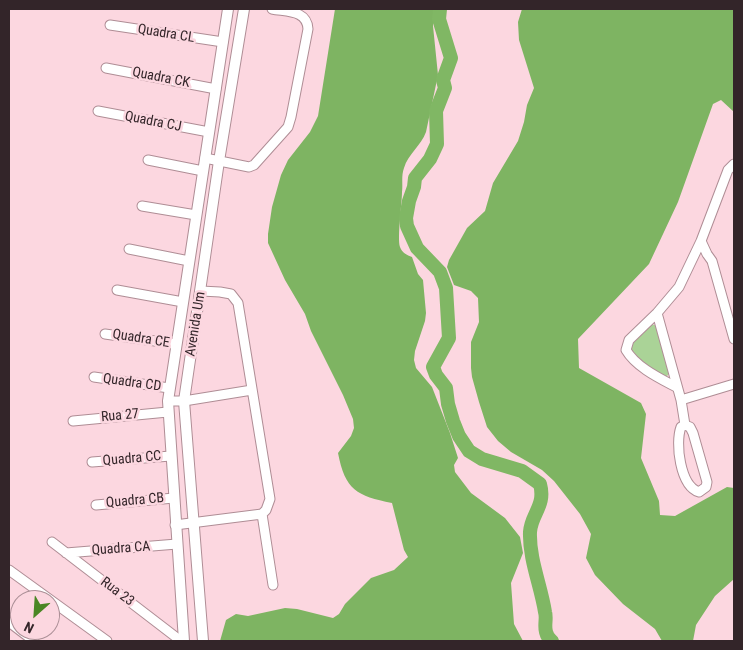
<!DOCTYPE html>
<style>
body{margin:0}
#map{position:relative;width:743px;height:650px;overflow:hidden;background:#fcd7e0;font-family:"Roboto Condensed",sans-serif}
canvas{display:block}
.frame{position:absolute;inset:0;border:10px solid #332529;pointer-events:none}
.north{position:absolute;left:10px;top:590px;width:50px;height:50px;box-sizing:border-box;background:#fcd7e0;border:1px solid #ac9097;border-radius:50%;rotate:206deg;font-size:14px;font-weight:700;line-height:20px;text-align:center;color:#332529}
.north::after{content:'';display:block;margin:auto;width:18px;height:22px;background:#4a8624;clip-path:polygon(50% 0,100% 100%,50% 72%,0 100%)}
</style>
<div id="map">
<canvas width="743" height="650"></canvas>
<div class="frame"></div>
<div class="north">N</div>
</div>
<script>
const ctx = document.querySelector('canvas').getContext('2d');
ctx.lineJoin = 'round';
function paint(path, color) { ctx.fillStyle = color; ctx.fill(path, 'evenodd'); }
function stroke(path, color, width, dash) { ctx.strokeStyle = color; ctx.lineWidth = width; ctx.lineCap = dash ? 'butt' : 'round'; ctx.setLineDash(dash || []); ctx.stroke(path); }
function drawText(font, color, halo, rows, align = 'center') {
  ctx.font = font + ' "Roboto Condensed",sans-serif'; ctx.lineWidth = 5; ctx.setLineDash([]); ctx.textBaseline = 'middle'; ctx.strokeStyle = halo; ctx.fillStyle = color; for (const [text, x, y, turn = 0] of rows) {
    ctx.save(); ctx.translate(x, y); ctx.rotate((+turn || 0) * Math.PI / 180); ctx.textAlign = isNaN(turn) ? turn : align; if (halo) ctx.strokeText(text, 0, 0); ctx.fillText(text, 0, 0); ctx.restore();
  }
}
const green = new Path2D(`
 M651,324L658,326L669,374L667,376H662L630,352L631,343Z`);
const forest = new Path2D(`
 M335,9H433V26L438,75L426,132C421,146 408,154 404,168C401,176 403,184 402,192C402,203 397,238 400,247C402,253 407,255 412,257L418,274L423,280L426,313L425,321L415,351L414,360L416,368L432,387L450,433L458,458L454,465L455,472L471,493L505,518L520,537L523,553L511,583L514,624L523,641H220L226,620L236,614L248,616L285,608L297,609L333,618L339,614L345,604L371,578L394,570L408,557L404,550L392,503C357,496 345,490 338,453L351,436L354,428L353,419L343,395L311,331L305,314L285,280L268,243V234L272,207L281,175L288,160L310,132L318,116Z
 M522,9H734V112L721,100L713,104L678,202L649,264L578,339L579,368L641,403L646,414L641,458L659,501L660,515L675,516L727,487L734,488V579L715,596L696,625L693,641H662L655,629L623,604L595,575L586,558L591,534L580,514L554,481L542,470L511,452L498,441L487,427L479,402L472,377L471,368V342L479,322L478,298L471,291L454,285L447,267L449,260L467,228L485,211L493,183L518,141L524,122L527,105L534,88L519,40L518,22Z`);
const river = new Path2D(`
 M440,9L439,19L451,58L443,80L445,88L436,111L437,144L430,159L415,178L414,187L409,201L406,218L407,226L417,248L440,272L446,288L449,338L433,367L436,375L446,388L448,404L453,421L459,436L469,451L482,459L522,471L540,484C546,506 531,514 530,532C529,559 541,586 545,612C547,618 544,625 546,632C547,636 549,639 552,641`);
const minor = new Path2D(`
 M110,25L223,42
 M106,68L216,89
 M98,111L209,132
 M205,158L249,167L254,165L288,127L291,117L308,29C307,10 287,12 272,9
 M148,160L203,171
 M142,206L196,215
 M701,241L707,254L712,261L734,339
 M129,249L189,261
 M117,290L183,302
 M657,313L681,400L685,425L681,427C675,443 680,486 699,492L706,487L707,482L693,433L690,427L685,425
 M105,334L176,344
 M94,377L169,388
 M676,387C659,378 636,367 626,350L629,340L657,313L679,287L701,241L728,170L734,164
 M681,400L734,384
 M168,401H184L252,390
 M73,421L168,412
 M92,462L171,456
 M96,505L174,498
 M262,514L273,585
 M175,525L262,514L266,510L270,499L238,303L231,294L220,292L201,291
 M52,542L181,641
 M66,553L177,544
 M9,570L107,641
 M9,622L34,641`);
const tertiary = new Path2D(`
 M184,641L168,401L228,9
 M203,641L184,401L219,161L244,9`);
const streetNames = [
 ["Quadra CL",166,34,9],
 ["Quadra CK",161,78,11],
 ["Quadra CJ",153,122,11],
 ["Avenida Um",196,324,-81],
 ["Quadra CE",141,339,9],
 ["Quadra CD",132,383,8],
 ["Rua 27",120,416,-5],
 ["Quadra CC",132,459,-5],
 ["Quadra CB",135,501,-5],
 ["Quadra CA",121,549,-4],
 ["Rua 23",117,592,37]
];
paint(green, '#aad397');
paint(forest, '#7eb462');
stroke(river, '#80b764', 14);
stroke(minor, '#af8d95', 11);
stroke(tertiary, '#af8d95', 12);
stroke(minor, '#fff', 9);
stroke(tertiary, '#fff', 10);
drawText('14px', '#332529', '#fcd7e0', streetNames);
</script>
